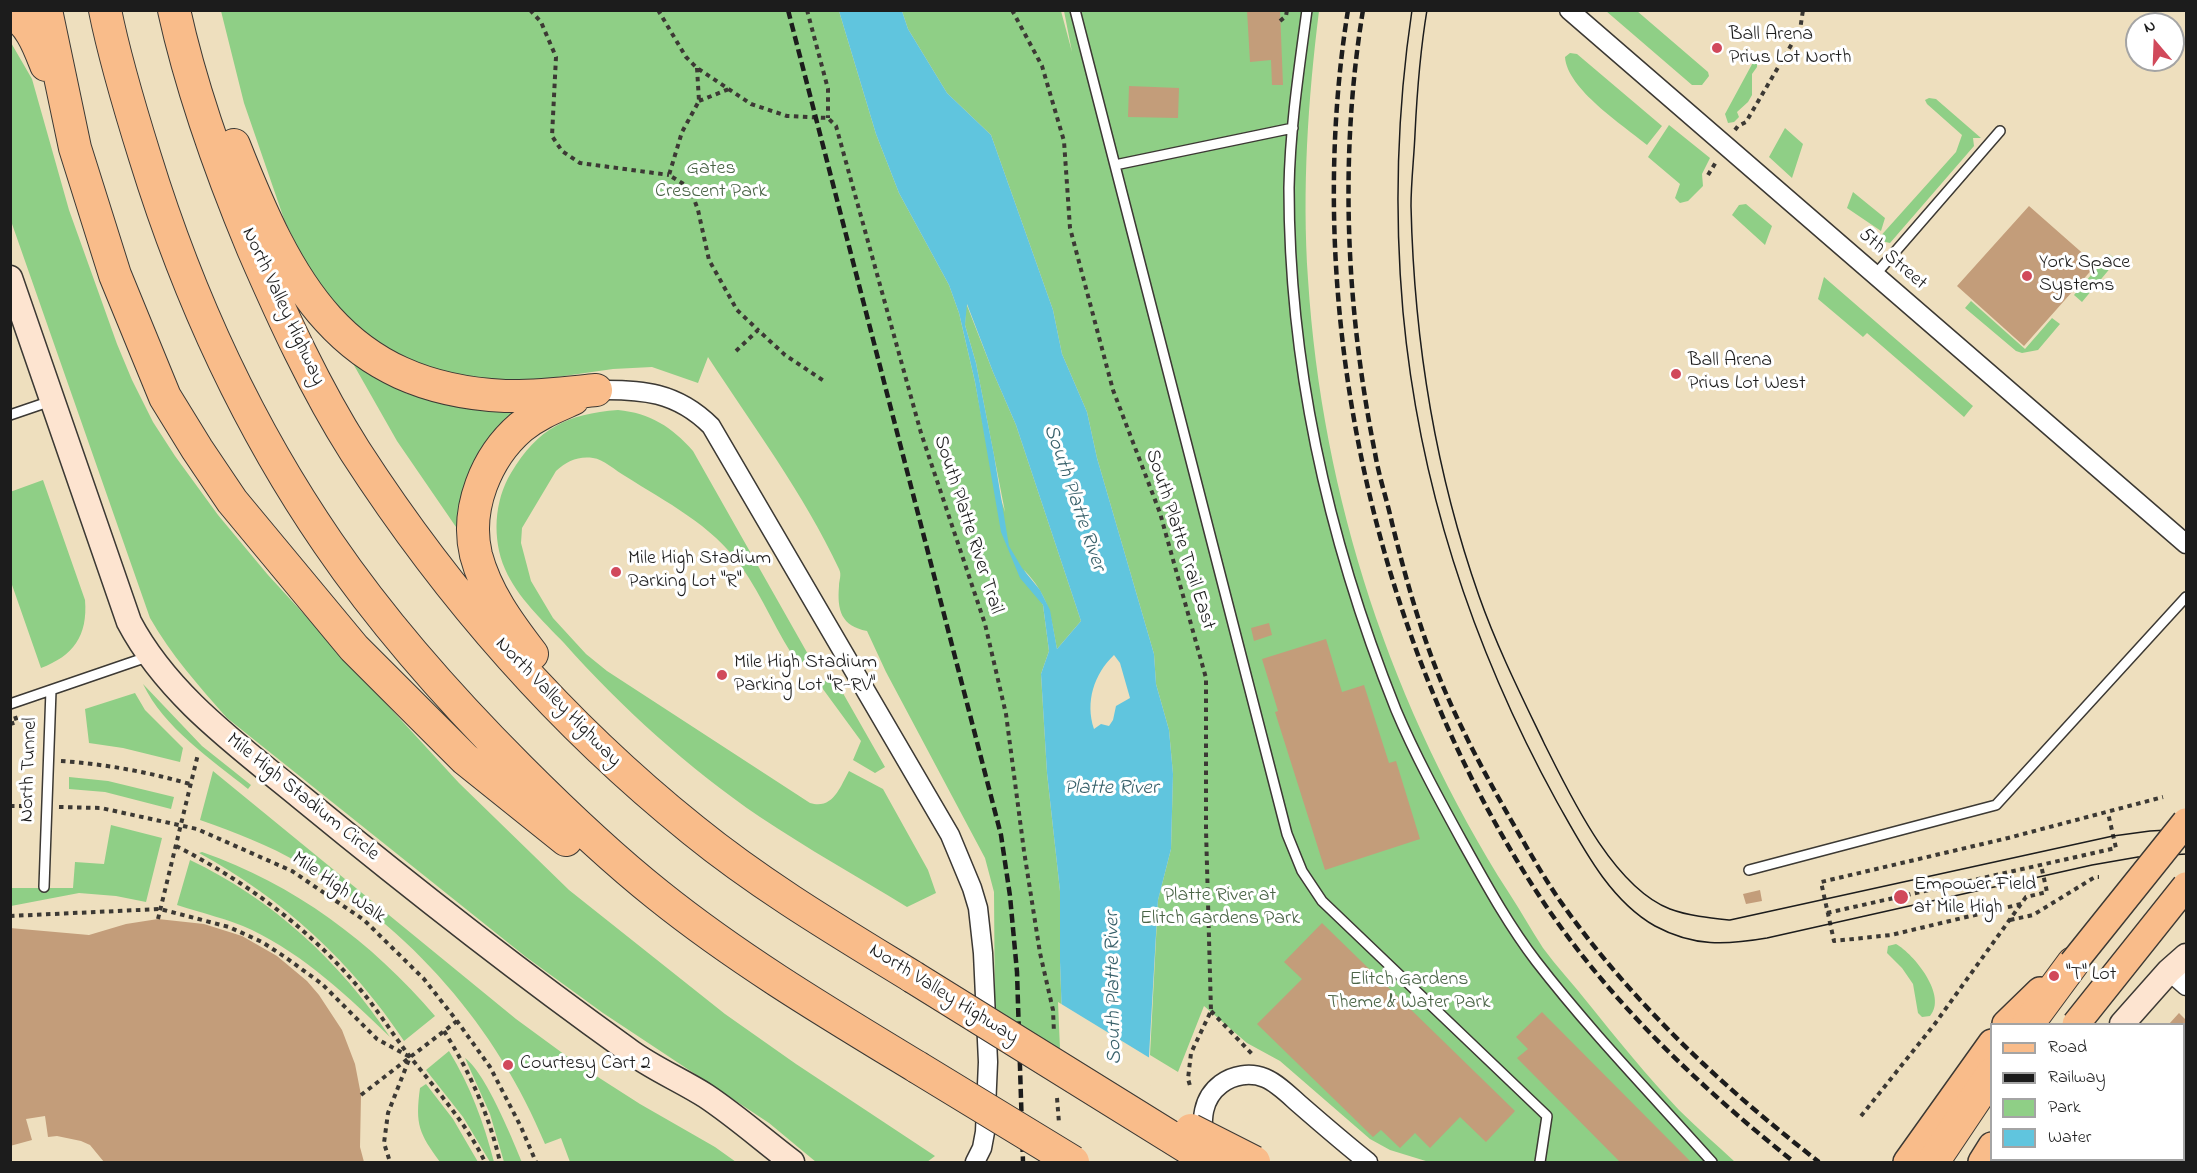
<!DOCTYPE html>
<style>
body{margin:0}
#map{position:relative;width:2197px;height:1173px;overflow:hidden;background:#eedfbe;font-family:"Indie Flower",sans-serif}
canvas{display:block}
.frame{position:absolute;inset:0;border:12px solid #1c1c1c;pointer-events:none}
.legend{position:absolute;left:1990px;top:1023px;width:195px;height:138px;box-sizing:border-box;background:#fff;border:2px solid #a4a4a4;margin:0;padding:8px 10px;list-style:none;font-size:18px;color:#1c1c1c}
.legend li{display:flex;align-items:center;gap:12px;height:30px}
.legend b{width:30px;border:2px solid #a4a4a4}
.north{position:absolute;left:2125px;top:12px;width:60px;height:60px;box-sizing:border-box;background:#fff;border:2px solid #a4a4a4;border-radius:50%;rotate:341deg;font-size:16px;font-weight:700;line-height:24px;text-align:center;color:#1c1c1c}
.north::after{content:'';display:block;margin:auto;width:21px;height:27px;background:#d1495b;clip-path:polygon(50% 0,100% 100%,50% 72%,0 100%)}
</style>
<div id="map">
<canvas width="2197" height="1173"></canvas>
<div class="frame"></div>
<ul class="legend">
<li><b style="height:8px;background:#f9bc8a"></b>Road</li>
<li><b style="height:8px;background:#1c1c1c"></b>Railway</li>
<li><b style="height:16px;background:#8fcf86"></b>Park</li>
<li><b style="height:16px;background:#60c5de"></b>Water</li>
</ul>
<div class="north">N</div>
</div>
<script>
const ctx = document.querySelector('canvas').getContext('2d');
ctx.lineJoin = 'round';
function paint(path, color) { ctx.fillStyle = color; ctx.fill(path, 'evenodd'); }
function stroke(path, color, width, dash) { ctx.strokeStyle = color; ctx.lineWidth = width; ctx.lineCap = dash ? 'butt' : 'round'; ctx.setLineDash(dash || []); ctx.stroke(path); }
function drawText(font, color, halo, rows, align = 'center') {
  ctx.font = font + ' "Indie Flower",sans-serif'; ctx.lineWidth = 6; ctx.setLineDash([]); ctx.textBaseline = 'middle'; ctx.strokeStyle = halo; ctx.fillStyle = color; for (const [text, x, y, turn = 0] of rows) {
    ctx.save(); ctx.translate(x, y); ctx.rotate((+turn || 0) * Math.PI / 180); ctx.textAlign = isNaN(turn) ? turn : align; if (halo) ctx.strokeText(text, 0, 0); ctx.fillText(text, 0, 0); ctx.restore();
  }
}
const green = new Path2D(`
 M221,11H839L876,134L899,193L949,285L959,313L975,382L991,468L1005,512L976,363L965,325L966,303L993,372L1016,425L1081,621L1057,649C1051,616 1049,596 1024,570L1043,605L1049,651L1041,674L1047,773L1060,891V962L1064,1073L995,1028L994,892L985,858L886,672L867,631C841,626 837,610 839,586C839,580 842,575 839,569C804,494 753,426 708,357L698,383L652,367L613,369L529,381L483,382L424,369L392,355L332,306L305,263L284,219L244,103Z
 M902,11H1061L1072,52L1064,11H1319C1308,99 1302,189 1308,279C1322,498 1392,709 1509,893C1521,911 1531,930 1543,948C1557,967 1573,984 1588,1003C1617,1039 1647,1076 1679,1110C1697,1128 1717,1145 1735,1162H1429L1390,1150L1370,1139L1280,1061L1247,1043L1204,1006L1178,1072L1150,1055L1158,900L1171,849L1173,774L1169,730L1156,684L1154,654L1097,458L1087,412L1062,354L1053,310L991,135L947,93L908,29Z
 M1606,11H1637L1708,72L1709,76L1702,85H1692Z
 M10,41L32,79L69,210L117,344L132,380L153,422L175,456L218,515L268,575L459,783L569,890L725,1014L796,1064L935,1156L927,1162H816L769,1123L603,1013L526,957L227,718C198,685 171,655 150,618L11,221Z
 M1570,53L1577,54L1662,126L1647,145C1623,125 1567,89 1565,57Z
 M1757,55V67L1752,74V95L1748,102L1737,112L1739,117L1734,122L1728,123L1725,114Z
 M1929,98L1936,99L1981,138H1973L1974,146L1890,243L1877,240L1956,152L1962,135L1927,104L1925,100Z
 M1669,125L1710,158L1702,174L1703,186L1688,201L1680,203L1675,198L1680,184L1648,157Z
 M1785,128L1803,144L1792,178L1769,157Z
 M1853,192L1885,218L1881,231L1847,208Z
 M1746,204L1772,226L1765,245L1732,215L1739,205Z
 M2109,254L2117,260L2082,302L2074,295Z
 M1824,277L1973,406L1964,417L1867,333L1863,337L1818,299Z
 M1971,301L2025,349L2052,318L2060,324L2038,350L2022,353L2016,351L1965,308Z
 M351,360L405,393L450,405L484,409L551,399L516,420L467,543L397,441Z
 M618,410C650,413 672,427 693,451L809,656L799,665C777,634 763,597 741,566C712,525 666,502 625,476C616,471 603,459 593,458C578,456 567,461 556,471L522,528L521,543L531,581L553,618L586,654L607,671L810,803C833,810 840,787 849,771L883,789L928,870L936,893L907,907C858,877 808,849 760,817C688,768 622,708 564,643C543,621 517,597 505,569C492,539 494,501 511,473C538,428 567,414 618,410Z
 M43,480L85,600C88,636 73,656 41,668L11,582L10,492Z
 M830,677L840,688L885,767L875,773L853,760L861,741L820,685Z
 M143,684L202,746L251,785L248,789C211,759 164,728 143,684Z
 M135,693L145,710L183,748L180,762L123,748L89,743L85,709Z
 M213,771L516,1019L576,1063L640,1104L715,1147L736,1162H570L561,1138L545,1144C497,1027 410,928 301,864C269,845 234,832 200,820Z
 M69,777L108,781L174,797L171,809L105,792L69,789Z
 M111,825L162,838L146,902L116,896L79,893L11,906V888H73L75,862L104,864Z
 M202,852C294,884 372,942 435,1016L404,1041C351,961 283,899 199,853Z
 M190,860C272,899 340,961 390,1037C349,997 304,955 252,930C228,919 202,913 177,905Z
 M1896,944C1914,954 1948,996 1930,1016L1922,1017L1918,1013L1913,984L1902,968L1887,953L1888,946Z
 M449,1051C470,1085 484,1123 494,1162H490L463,1117L426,1070Z
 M465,1058C485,1072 512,1138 522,1162H504L490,1114Z
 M426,1084L453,1119L478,1162H440C419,1133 415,1125 420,1088Z`);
const water = new Path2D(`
 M839,11H902L908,29L947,93L991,135L1053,310L1062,354L1087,412L1097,458L1154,654L1156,684L1169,730L1173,774L1171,849L1158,900L1146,1108L1064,1073L1060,962V891L1047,773L1041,674L1049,651L1043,605L1020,578L1001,532L975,382L959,313L949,285L899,193L876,134ZM967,304L993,372L1016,425L1081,621L1057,649L1050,610L1040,590L1022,568L1009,546L994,455L976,363L965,325ZM1114,655L1120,663L1130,698L1116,706L1113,720L1109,726L1101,724L1094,729C1085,702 1094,674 1114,655Z`);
const pier = new Path2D(`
 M1058,1002L1153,1060L1149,1108L1151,1162H1071L1061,1073Z`);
const building = new Path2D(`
 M1247,10H1280L1283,85H1272L1271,60L1250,62Z
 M1129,86L1179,88L1178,118L1128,117Z
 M2029,206L2096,265L2024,346L1957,286Z
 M1269,623L1272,635L1254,641L1251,628Z
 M1326,639L1342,692L1364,685L1389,763L1396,761L1420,839L1325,870L1275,712L1278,711L1262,659Z
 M1760,890L1762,901L1746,904L1743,894Z
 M158,919L204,924L242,936L277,956L307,981L319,995L342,1030L355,1064L361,1095L360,1147L364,1162H104L90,1145L81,1141L57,1136L48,1137L45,1116L26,1119L32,1140L10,1146V928L89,935L126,924Z
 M1322,923L1515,1111L1486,1142L1460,1117L1430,1148L1415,1133L1400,1148L1381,1130L1373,1137L1257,1024L1302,979L1284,962Z
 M1542,1012L1691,1162H1620L1517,1058L1528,1049L1516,1037Z
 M2179,1013L2186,1020V1077L2184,1080V1024H2169Z
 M2184,1086L2186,1089V1121L2184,1118Z
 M2064,1160H2129L2132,1162H2067Z`);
const secondaryTunnel = new Path2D(`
 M2003,1162L2005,1160`);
const path = new Path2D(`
 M530,10L541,22L556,57L552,136L562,151L580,163L669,175
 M658,10L686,57L697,68L751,104L787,116L828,118L836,126L921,433L985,624L1006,714L1024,851L1040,953L1053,1010L1054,1033
 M807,10L828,89V118
 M1012,10L1042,66L1064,141L1070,228L1113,390L1160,513L1206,678V830L1211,1011L1191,1053L1188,1079L1191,1089
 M1280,21L1286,16L1287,10
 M697,68L699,101L682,132L669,175L690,188L698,210L709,260L737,310L758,330
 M699,101L729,89
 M1735,130L1738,126L1746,122L1800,30L1803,10
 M1708,175L1716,162
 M736,351L758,330L785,355L824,381
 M10,724L17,722L15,716
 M61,761C105,764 148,772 190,784
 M10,806H34
 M59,807L101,808L197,829L292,871L364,920L424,979L457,1021L490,1067L521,1127L536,1162
 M176,846C245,881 309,928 359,988C378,1010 393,1035 411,1058C438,1092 466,1123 485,1162
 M2021,904L1891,935L1834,941L1821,882L2008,838L2163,797
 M1827,913L2116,848L2108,813
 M10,916L160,909L229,927L262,942L285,957L322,984L377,1039L410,1057L388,1113L384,1143L390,1162
 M158,919L198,754
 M2010,920L2033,915L2095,877H2099
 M1211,1011L1254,1056
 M444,1031C470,1072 489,1115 500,1162
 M361,1095L457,1021
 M1057,1098L1059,1123
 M1861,1116L1934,1025L2026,897L2047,892L2041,865
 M2055,1160L2058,1162`);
const lane = new Path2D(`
 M1075,10L1287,834L1302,871L1322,901L1547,1116L1540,1162
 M1307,10C1299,69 1290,129 1289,188C1289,367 1330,545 1396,710C1415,755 1439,799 1462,841C1485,882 1507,923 1536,961C1590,1031 1653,1096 1712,1162
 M1115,165L1293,128
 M1875,275L2000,131
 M10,415L51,401
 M10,704L150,656
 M1749,870L1996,805L2186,597
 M44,887L51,690`);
const street = new Path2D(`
 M1569,10L2186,544
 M596,390C642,389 677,392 711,426L950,835L972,888L978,908L983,953L988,1062L985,1132L982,1148L975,1162
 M2169,971L2186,986
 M1203,1143C1202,1120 1201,1099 1221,1084C1233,1075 1250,1072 1265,1078C1277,1083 1288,1094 1298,1103C1321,1123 1344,1143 1368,1162`);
const secondary = new Path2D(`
 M10,278L129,622C168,696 239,746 302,798C408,885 516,970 628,1050C652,1068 681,1080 706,1096C736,1116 763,1140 792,1162
 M2122,1024L2169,971L2186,956`);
const primary = new Path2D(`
 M2006,1024L2040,991
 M1907,1162L1992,1043
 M1982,1162L1992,1146`);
const highway = new Path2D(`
 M46,10L75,148L115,275L165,397L197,449L232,501L354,648L465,759L566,840
 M105,10C115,60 130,109 145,157C187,293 247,425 328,543C384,625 450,699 520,769C564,813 609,856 658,895C739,960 828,1013 917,1067
 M174,10C192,92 221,172 253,249C283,318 315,388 355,451C448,595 560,723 693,830C762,886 838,931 913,977
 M10,13C30,21 39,47 46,65
 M234,145C288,282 340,388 505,396C535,397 566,393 596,390
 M532,654C509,624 486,593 476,555C465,509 486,457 521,427C537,414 555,407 573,399
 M2028,1024L2073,963
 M1933,1162L1992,1074`);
const tram = new Path2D(`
 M1412,10C1397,111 1394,211 1403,312C1419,485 1474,651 1557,802C1582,846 1609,900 1655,926C1694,947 1726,945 1767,938L2092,865L2138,857L2186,854
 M1427,10C1420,52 1417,92 1415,134C1414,158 1411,182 1411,206C1414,338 1435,471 1479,596C1497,647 1521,695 1544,743C1570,795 1613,887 1670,909C1689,916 1710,918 1730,920L2113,836L2150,831L2186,829`);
const rail = new Path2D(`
 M788,10L1001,835L1010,896L1017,972L1023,1162
 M1348,10C1300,310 1376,654 1546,906C1613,1005 1701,1088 1794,1162
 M1363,10C1339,157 1346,308 1375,453C1379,477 1387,500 1392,523C1406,580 1422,637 1445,691C1464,735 1487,778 1511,820C1526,846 1541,873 1558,898C1630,1001 1721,1086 1819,1162`);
const primaryBridge = new Path2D(`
 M2073,963L2186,822
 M2076,1024L2186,886`);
const highwayBridge = new Path2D(`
 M913,977L1211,1162
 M917,1067L1073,1162
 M1191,1130L1254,1162`);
const markers = [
 [1717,48,6,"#d1495b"],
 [2027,276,6,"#d1495b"],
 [1676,374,6,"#d1495b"],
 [616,572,6,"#d1495b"],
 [722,675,6,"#d1495b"],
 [1901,897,8,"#d1495b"],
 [2054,976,6,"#d1495b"],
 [508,1065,6,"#d1495b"]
];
const poiNames = [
 ["Ball Arena",1729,36],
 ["Prius Lot North",1729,59],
 ["York Space",2039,264],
 ["Systems",2039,287],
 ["Ball Arena",1688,362],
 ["Prius Lot West",1688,385],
 ["Mile High Stadium",628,560],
 ["Parking Lot \"R\"",628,583],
 ["Mile High Stadium",734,664],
 ["Parking Lot \"R-RV\"",734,687],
 ["Empower Field",1914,886],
 ["at Mile High",1914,909],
 ["\"T\" Lot",2066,976],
 ["Courtesy Cart 2",520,1065]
];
const parkNames = [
 ["Gates",711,170],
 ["Crescent Park",711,193],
 ["Platte River at",1220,897],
 ["Elitch Gardens Park",1220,920],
 ["Elitch Gardens",1409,981],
 ["Theme & Water Park",1409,1004]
];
const streetNames = [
 ["5th Street",1892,260,41],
 ["North Valley Highway",282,307,65],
 ["South Platte River Trail",967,525,72],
 ["South Platte Trail East",1179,540,72],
 ["North Valley Highway",557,703,46],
 ["North Tunnel",30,770,-88],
 ["Mile High Stadium Circle",302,798,39],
 ["Mile High Walk",338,889,35],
 ["North Valley Highway",943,995,32]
];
const waterNames = [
 ["South Platte River",1073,498,71],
 ["Platte River",1111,790],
 ["South Platte River",1115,988,-91]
];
paint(green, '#8fcf86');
paint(water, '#60c5de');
paint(pier, '#eedfbe');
paint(building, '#c39d7a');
stroke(secondaryTunnel, '#c4b89e', 24, [24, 12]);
stroke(lane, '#3c3934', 12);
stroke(street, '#3c3934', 21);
stroke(secondary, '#3c3934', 27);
stroke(primary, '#3c3934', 30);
stroke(highway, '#3c3934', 34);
stroke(path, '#3c3934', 4, [4.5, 4.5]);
stroke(lane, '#fff', 9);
stroke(street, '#fff', 18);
stroke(secondary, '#fde4d0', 24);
stroke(primary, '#f9bc8a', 27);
stroke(highway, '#f9bc8a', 32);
stroke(tram, '#1c1c1c', 1.5);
stroke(rail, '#1c1c1c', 4.5, [9, 4.5]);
stroke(primaryBridge, '#3c3934', 30, []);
stroke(highwayBridge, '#3c3934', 34, []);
stroke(primaryBridge, '#f9bc8a', 27);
stroke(highwayBridge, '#f9bc8a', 32);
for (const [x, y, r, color] of markers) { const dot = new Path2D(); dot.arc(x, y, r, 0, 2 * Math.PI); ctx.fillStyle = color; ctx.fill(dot); stroke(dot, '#fff', 2); }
drawText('20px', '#1c1c1c', '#fff', poiNames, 'left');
drawText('20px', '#4a6446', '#fff', parkNames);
drawText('20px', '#1c1c1c', '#fff', streetNames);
drawText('italic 21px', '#37606a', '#fff', waterNames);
</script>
